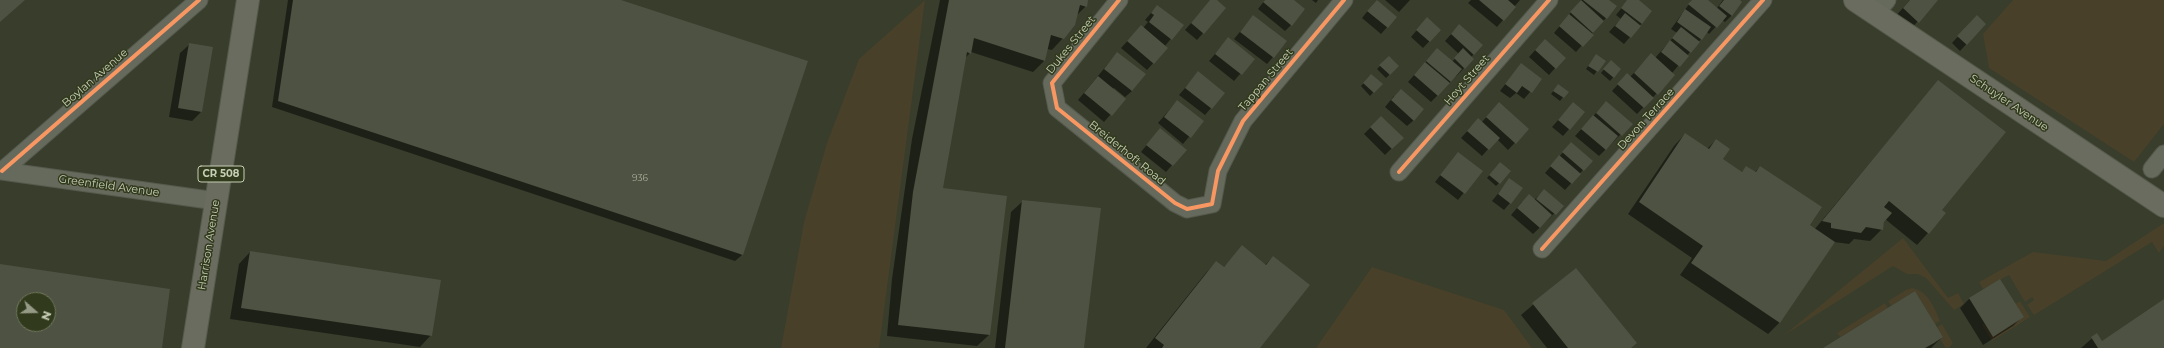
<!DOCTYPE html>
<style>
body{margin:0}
#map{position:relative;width:2164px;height:348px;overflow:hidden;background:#383d2c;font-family:Montserrat,sans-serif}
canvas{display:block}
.north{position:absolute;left:16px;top:292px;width:40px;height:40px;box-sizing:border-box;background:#323a1d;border:1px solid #6e755a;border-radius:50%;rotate:110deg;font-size:11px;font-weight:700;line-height:16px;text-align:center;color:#c7ceb6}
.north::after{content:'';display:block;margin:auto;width:14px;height:18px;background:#959b86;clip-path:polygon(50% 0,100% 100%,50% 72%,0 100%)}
</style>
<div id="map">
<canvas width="2164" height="348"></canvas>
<div class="north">N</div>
</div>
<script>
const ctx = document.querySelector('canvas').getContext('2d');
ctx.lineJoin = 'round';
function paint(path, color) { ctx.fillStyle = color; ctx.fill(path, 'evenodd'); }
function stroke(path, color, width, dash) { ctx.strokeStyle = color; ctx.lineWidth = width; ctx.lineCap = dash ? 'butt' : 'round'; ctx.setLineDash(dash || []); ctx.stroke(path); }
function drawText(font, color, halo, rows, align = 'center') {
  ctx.font = font + ' Montserrat,sans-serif'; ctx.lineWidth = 3; ctx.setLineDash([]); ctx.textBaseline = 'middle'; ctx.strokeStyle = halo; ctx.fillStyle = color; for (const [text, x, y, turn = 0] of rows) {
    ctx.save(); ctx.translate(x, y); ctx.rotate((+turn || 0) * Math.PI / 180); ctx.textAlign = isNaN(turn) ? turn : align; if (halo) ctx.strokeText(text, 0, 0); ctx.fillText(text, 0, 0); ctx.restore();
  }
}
const green = new Path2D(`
 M925,0L879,348H781L804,222L827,143L859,59Z
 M2013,0H2164V124L2134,162L1989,68L1983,34Z
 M2164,223V246L2159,253L2152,242L2034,315L2027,305L2034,300L2032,297L2025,302L2009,275L1983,289L1979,282L2033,252L2106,261Z
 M1903,238L1948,298L1958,293L1964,304L1954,310L1926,278L1918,274H1907L1893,266L1783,336Z
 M1372,267L1504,310L1532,348H1316Z
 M1912,288C1928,291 1935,308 1940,321L1935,324L1915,291L1891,306L1888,301L1906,290Z
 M2020,301L2030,317L1992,341L1982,325L1984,324L1993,336L2023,317L2015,304Z
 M1885,303L1888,308L1840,337L1837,333Z
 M1942,324L1953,343L1949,348L1945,347L1940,339L1943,337L1937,327Z`);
const shadow = new Path2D(`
 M288,0H618L742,255L735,261L272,107Z
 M940,0H1087L1086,6L1076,16L1063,38L1052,50L1047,49L1045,60L1033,72L971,52L964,59L942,189L989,335L977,346L887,336L892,279L912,139Z
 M1211,0H1216L1225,8L1197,40L1185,30Z
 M1265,0H1292L1291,25L1285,31L1258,9Z
 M1312,0H1318L1316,3Z
 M1385,0H1410L1399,12Z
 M1471,0H1520L1497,27L1468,3Z
 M1581,0H1607L1606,18L1576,52L1554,33Z
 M1628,0H1637L1642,23L1624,44L1609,32L1621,19L1616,15Z
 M1692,0H1707L1717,8L1723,0H1738L1732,15L1725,22L1722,20L1709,34L1707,32L1672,73L1674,75L1637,114L1612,91L1621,81L1630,77L1645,61L1655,58L1677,33L1671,29Z
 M1910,0H1937L1909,31L1894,18Z
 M1157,6L1182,25L1165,46L1167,48L1147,70L1121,48L1141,26L1143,28L1148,22L1145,20Z
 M1370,8L1396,17L1381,34L1362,18Z
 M1253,16L1286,42L1267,64L1234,39Z
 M1970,23L1985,24L1960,51L1952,43Z
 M1421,25L1440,30L1423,48L1411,37Z
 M1453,32L1474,54L1471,57L1473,59L1431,102L1408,82L1431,56L1452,62L1459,54L1445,41Z
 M1228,39L1253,59L1234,81L1209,61Z
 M190,44L201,112L192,121L169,117L180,53Z
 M1538,47L1564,58L1549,75L1529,57Z
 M1117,53L1132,91L1125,97L1114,88L1113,89L1124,99L1104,122L1078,100Z
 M1389,57L1398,66L1386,78L1377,69Z
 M1593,59L1604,61L1594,75L1586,69Z
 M1611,61L1620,69L1610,81L1601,73Z
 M1521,64L1541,79L1524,99L1516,93L1510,98L1500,91Z
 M1198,73L1224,93L1205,115L1179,95Z
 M1371,75L1381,84L1370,96L1361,86Z
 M1938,81L1941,210L1945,214L1917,245L1885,219L1882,229L1870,241L1854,239L1849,244L1834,242L1780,322L1768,334L1680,275L1692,258L1628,214L1674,146L1685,134L1707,149L1716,140L1721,160L1741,173L1747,167L1755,172L1760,167L1808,226L1814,230Z
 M1558,85L1567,92L1560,101L1551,94Z
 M1394,96L1414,120L1407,126L1385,107Z
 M1177,101L1202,121L1183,144L1158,123Z
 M1606,102L1631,124L1599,156L1575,136Z
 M1493,110L1528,129L1508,150L1497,139L1482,156L1461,138L1472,126L1481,123Z
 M1567,110L1584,112L1563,136L1552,127Z
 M1381,117L1402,138L1385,155L1364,134Z
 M1154,136L1185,150L1166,172L1141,152Z
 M1565,150L1591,161L1565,190L1545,173Z
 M1458,153L1481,171L1458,200L1435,182Z
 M1497,166L1499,183L1496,186L1487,178Z
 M1509,180L1510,203L1504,210L1492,201Z
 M1544,191L1562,206L1533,234L1511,215L1522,202L1534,200Z
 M1023,201L1083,348H995L1011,212Z
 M1242,247L1265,265L1273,257L1259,348H1146L1205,274L1216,262L1223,268Z
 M250,252L431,335L420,347L230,319L239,264Z
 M1575,269L1631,348H1547L1521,315Z
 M2000,282L2022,317L2013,326L1983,345L1960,308L1969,299Z
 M2164,300V348H2081L2097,334L2102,342Z
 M1942,337L1931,348H1825Z`);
const building = new Path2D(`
 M0,0H25L0,22Z
 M293,0H621L808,61L743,255L278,101Z
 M949,0H1088L1087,7L1080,5L1075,25L1064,39L1051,35L1045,61L974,38L971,54L967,52L943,188L1007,196L990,335L898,325L913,192Z
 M1210,0H1217L1226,8L1204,34L1191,23Z
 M1265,0H1294L1305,9L1292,26L1263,2Z
 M1377,0L1397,17L1388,28L1367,11Z
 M1479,0H1508L1516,7L1504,21Z
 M1581,0L1604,21L1593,33L1570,12Z
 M1583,0H1609L1617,6L1607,19Z
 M1627,0H1639L1652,11L1642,24L1621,8Z
 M1692,0H1708L1727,16L1717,28L1688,4Z
 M1724,0H1740L1742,2L1732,16L1719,6Z
 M1910,0H1938L1919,23L1903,8Z
 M1157,5L1184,25L1172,40L1149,22L1154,15L1151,13Z
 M1685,9L1711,27L1702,40L1677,22Z
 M1625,13L1641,26L1631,38L1615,26Z
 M1569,14L1594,35L1583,47L1559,26Z
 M1253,15L1287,41L1274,58L1240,32Z
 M1977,15L1986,24L1967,45L1957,36Z
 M1427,17L1441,30L1430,42L1416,30Z
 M1459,24L1483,45L1474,55L1451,34Z
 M1141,25L1168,48L1154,64L1127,41Z
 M1681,27L1700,42L1691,53L1672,38Z
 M1228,37L1255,59L1242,75L1215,54Z
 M1545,39L1566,58L1556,69L1535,50Z
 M1670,40L1689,56L1680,67L1661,52Z
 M189,43L213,47L202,112L178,108Z
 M1437,48L1462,69L1451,82L1426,61Z
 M1463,48L1474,59L1465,69L1454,58Z
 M1117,52L1146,74L1132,91L1104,69Z
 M1651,53L1675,75L1658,95L1634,73Z
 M1596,54L1606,61L1598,72L1588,66Z
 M1389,56L1399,66L1390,75L1379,65Z
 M1611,60L1621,69L1614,78L1603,69Z
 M1425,62L1450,83L1438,96L1414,75Z
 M1521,63L1542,79L1532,93L1522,86L1517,93L1505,84Z
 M1198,71L1225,93L1212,109L1185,88Z
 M1627,73L1654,98L1644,108L1617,84Z
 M1371,74L1383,84L1374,93L1363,83Z
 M1098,76L1126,99L1112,116L1084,93Z
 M1938,80L2006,132L1942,210L1946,213L1929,234L1889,201L1884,207L1892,213L1884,222L1883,230L1866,227L1861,233L1831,228V223L1822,221Z
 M1558,84L1569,92L1564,98L1553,91Z
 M1401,89L1424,109L1414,121L1391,100Z
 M1177,100L1204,121L1191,138L1164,117Z
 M1606,101L1633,124L1622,136L1596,113Z
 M1499,102L1529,129L1516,144L1486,117Z
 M1573,102L1585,112L1570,130L1558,120Z
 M1593,115L1618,136L1606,150L1581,129Z
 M1381,116L1404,138L1392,149L1370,127Z
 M1478,118L1500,138L1489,150L1467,131Z
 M1160,128L1187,150L1173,166L1146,145Z
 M1685,133L1709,149L1716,139L1730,149L1723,159L1742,172L1746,166L1756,172L1760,166L1822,207L1810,225L1835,242L1780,323L1691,263L1703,246L1639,202Z
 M1571,142L1593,161L1584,171L1562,152Z
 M1458,152L1483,171L1465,194L1440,175Z
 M1559,155L1581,174L1572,184L1550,166Z
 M1500,162L1511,171L1500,184L1489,175Z
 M1509,178L1523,188L1511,204L1498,194Z
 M1544,189L1564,206L1556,215L1536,199Z
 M1529,194L1552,215L1540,228L1517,208Z
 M1022,200L1101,208L1084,348H1005Z
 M1242,245L1266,265L1273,256L1310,285L1260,348H1162L1164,345L1155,338L1216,261L1224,267Z
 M250,251L441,280L432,336L241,308Z
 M0,264L170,289L162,348H0ZM24,300H48V324H24Z
 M1576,268L1637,343L1631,348H1568L1532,303Z
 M2000,279L2024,317L1993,337L1969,298Z
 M1915,291L1943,337L1934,343L1925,348H1823Z
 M2164,299V348H2098L2091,337L2097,333L2102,341Z`);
const minor = new Path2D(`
 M1119,0L1052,83L1057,108L1175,203L1187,209L1212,204L1218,171L1243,121L1344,0
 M1875,14L1887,0
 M2152,169L2164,154
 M2,171L199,0
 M2,171L216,201
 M1399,172L1549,0
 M1542,249L1763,0`);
const major = new Path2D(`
 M1855,0L2164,206
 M193,348L248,0`);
const cycleway = new Path2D(`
 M1119,0L1052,83L1057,108L1175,203L1187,209L1212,204L1218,171L1243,121L1344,0
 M2,171L199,0
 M1399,172L1549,0
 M1542,249L1763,0`);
const numberNames = [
 ["936",640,178]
];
const shields = [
 [221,174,46]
];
const shieldNames = [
 ["CR 508",221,174]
];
const streetNames = [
 ["Dukes Street",1071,45,-51],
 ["Boylan Avenue",95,78,-41],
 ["Tappan Street",1266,80,-50],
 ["Hoyt Street",1467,80,-49],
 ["Schuyler Avenue",2009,103,34],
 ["Devon Terrace",1646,119,-48],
 ["Breiderhoft Road",1127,153,39],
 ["Greenfield Avenue",109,186,8],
 ["Harrison Avenue",209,245,-81]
];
paint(green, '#484029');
paint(shadow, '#0007');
paint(building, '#4d5242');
stroke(minor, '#55594c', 19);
stroke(major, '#555a4a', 24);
stroke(minor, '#666a5d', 17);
stroke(major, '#696c5f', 22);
stroke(cycleway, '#f99763', 4);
drawText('9px', '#a8af99', null, numberNames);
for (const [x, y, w] of shields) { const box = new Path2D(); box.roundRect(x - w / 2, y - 8, w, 16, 3); ctx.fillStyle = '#323a1d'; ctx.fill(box); stroke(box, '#c7ceb6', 1); }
drawText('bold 10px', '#c7ceb6', null, shieldNames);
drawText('11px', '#c7ceb6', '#323a1d', streetNames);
</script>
